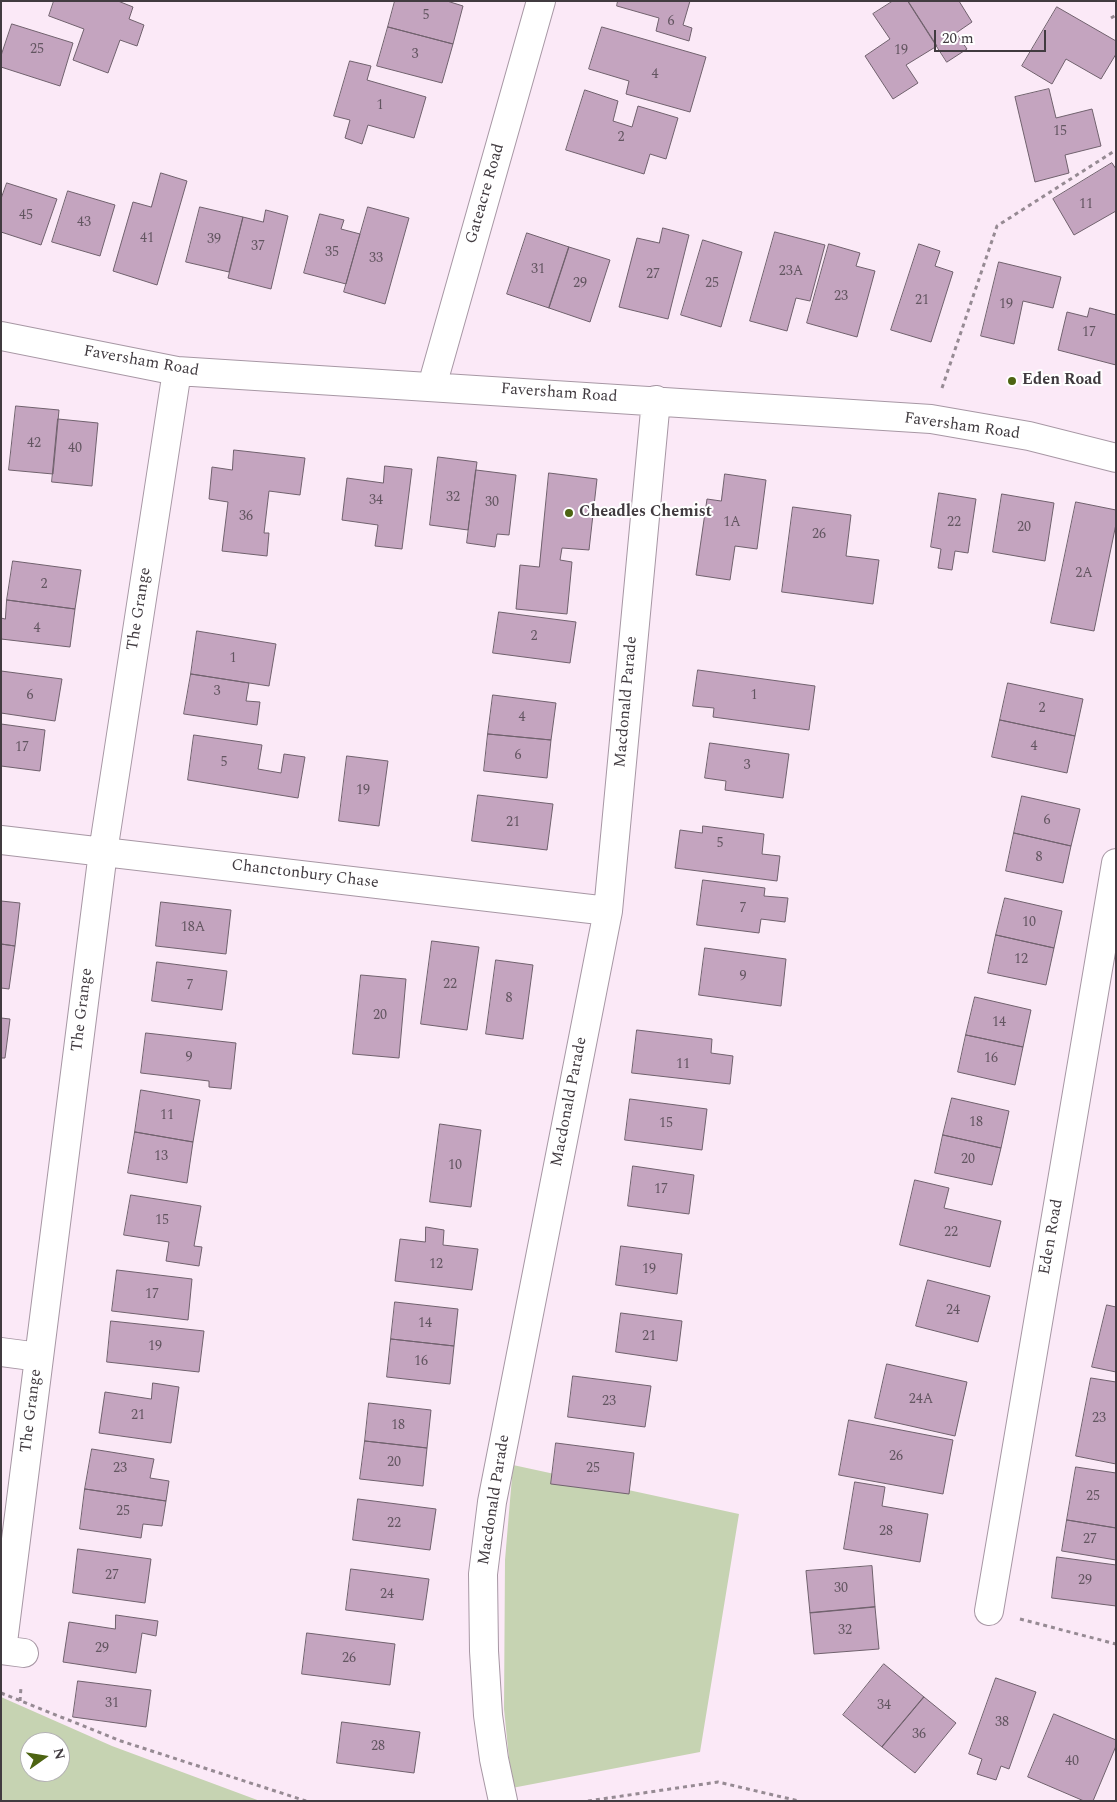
<!DOCTYPE html>
<style>
body{margin:0}
#map{position:relative;width:1117px;height:1802px;overflow:hidden;background:#fbe9f7;font-family:Spectral,serif}
canvas{display:block}
.frame{position:absolute;inset:0;border:2px solid #413b40;pointer-events:none}
.north{position:absolute;left:20px;top:1732px;width:50px;height:50px;box-sizing:border-box;background:#fff;border:1px solid #b3b1b3;border-radius:50%;rotate:77deg;font-size:14px;font-weight:700;line-height:20px;text-align:center;color:#413b40}
.north::after{content:'';display:block;margin:auto;width:18px;height:22px;background:#4d6412;clip-path:polygon(50% 0,100% 100%,50% 72%,0 100%)}
.scale{position:absolute;left:934px;top:30px;width:112px;height:22px;box-sizing:border-box;border:2px solid #413b40;border-top:0;padding-left:6px;font-size:15px;line-height:18px;white-space:nowrap;color:#413b40;-webkit-text-stroke:4px #fff;paint-order:stroke}
</style>
<div id="map">
<canvas width="1117" height="1802"></canvas>
<div class="frame"></div>
<div class="north">N</div>
<div class="scale">20 m</div>
</div>
<script>
const ctx = document.querySelector('canvas').getContext('2d');
ctx.lineJoin = 'round';
function paint(path, color) { ctx.fillStyle = color; ctx.fill(path, 'evenodd'); }
function stroke(path, color, width, dash) { ctx.strokeStyle = color; ctx.lineWidth = width; ctx.lineCap = dash ? 'butt' : 'round'; ctx.setLineDash(dash || []); ctx.stroke(path); }
function drawText(font, color, halo, rows, align = 'center') {
  ctx.font = font + ' Spectral,serif'; ctx.lineWidth = 4; ctx.setLineDash([]); ctx.textBaseline = 'middle'; ctx.strokeStyle = halo; ctx.fillStyle = color; for (const [text, x, y, turn = 0] of rows) {
    ctx.save(); ctx.translate(x, y); ctx.rotate((+turn || 0) * Math.PI / 180); ctx.textAlign = isNaN(turn) ? turn : align; if (halo) ctx.strokeText(text, 0, 0); ctx.fillText(text, 0, 0); ctx.restore();
  }
}
const green = new Path2D(`
 M513,1465L739,1514L700,1752L512,1788L504,1709L505,1560Z
 M1,1697L112,1746L260,1801H1ZM30,1742H60V1772H30Z`);
const building = new Path2D(`
 M54,1H118L133,7L129,19L144,25L137,46L120,40L108,73L73,60L84,29L49,16Z
 M395,1H447L463,6L453,44L388,27Z
 M618,1H690L683,25L692,28L689,41L656,31L659,18L617,6Z
 M893,1H908L937,46L906,65L918,83L893,99L865,56L890,39L873,14Z
 M908,1H959L972,22L956,33L967,49L947,62Z
 M1057,7L1116,41V54L1101,79L1066,59L1052,84L1022,66Z
 M12,24L73,43L60,86L1,67V56Z
 M388,27L453,44L442,83L377,66Z
 M602,27L706,57L690,112L626,94L629,81L589,69Z
 M350,61L371,66L367,80L426,97L414,138L368,125L362,144L345,138L350,120L334,116Z
 M1049,89L1056,118L1092,109L1101,146L1065,155L1069,173L1035,182L1015,97Z
 M585,90L618,101L613,121L632,127L638,106L678,118L666,159L650,154L644,174L566,150Z
 M1112,163L1116,169V211L1074,235L1053,199Z
 M161,173L187,181L157,285L113,271L133,202L151,207Z
 M7,183L57,199L41,245L1,232V199Z
 M68,191L115,205L100,256L52,242Z
 M200,207L243,217L229,272L186,262Z
 M368,207L409,218L385,304L344,292Z
 M266,210L288,216L271,289L228,278L243,217L263,222Z
 M320,214L344,220L341,229L360,234L346,284L304,273Z
 M663,228L689,235L668,319L619,307L637,238L659,243Z
 M775,232L825,245L810,301L796,298L787,331L750,321Z
 M527,233L569,247L549,308L507,294Z
 M703,240L742,252L721,327L681,315Z
 M829,244L860,253L856,266L875,271L857,337L807,323Z
 M919,244L940,251L935,266L953,272L931,342L891,330Z
 M569,247L610,260L590,322L549,308Z
 M999,262L1061,277L1053,308L1023,301L1014,344L981,336Z
 M1090,308L1116,315V365L1058,350L1067,312L1087,317Z
 M16,406L59,410L53,474L9,470Z
 M58,419L98,423L92,486L52,482Z
 M234,450L305,458L300,495L269,491L264,533H269L267,556L222,551L228,502L209,499L212,467L232,470Z
 M438,457L477,462L468,530L430,525Z
 M385,466L412,469L402,549L375,546L378,525L342,520L347,478L383,483Z
 M476,470L516,475L509,535L497,534L495,547L467,543Z
 M549,473L597,479L589,550L562,548L560,560L572,562L567,614L516,609L520,565L539,567Z
 M725,474L766,480L757,549L735,546L730,580L696,575L707,499L721,501Z
 M939,493L976,499L968,553L955,551L952,570L938,568L941,549L931,547Z
 M1002,494L1054,503L1045,561L993,552Z
 M1076,502L1116,510V524L1094,631L1051,623Z
 M793,507L851,515L846,556L879,560L873,604L782,592Z
 M13,561L81,570L75,609L7,600Z
 M7,600L75,609L70,647L1,639V618L5,619Z
 M499,612L576,622L570,663L493,653Z
 M197,631L276,644L269,686L191,674Z
 M698,670L815,686L809,730L713,717L714,708L693,706Z
 M1,671L62,679L55,721L1,713Z
 M191,674L249,683L246,701L260,702L257,725L184,714Z
 M1008,683L1083,699L1075,736L1000,720Z
 M493,695L556,703L551,740L488,734Z
 M1000,720L1075,736L1067,773L992,757Z
 M1,724L45,730L40,771L1,766Z
 M488,734L551,740L547,778L484,771Z
 M194,735L262,745L258,769L281,773L284,754L305,757L298,798L188,780Z
 M710,743L789,754L783,798L725,790L726,781L705,778Z
 M347,756L388,761L379,826L339,821Z
 M478,795L553,804L547,850L472,841Z
 M1022,796L1080,809L1071,846L1014,833Z
 M703,826L764,834L762,854L780,856L777,881L675,868L680,830L702,833Z
 M1014,833L1071,846L1063,883L1006,871Z
 M703,880L765,888L764,896L788,898L785,922L761,919L759,933L697,925Z
 M1005,898L1062,911L1054,948L996,935Z
 M1,901L20,903L15,946L1,944Z
 M161,902L231,910L226,954L156,946Z
 M996,935L1054,948L1046,985L988,973Z
 M432,941L479,947L467,1030L421,1024Z
 M1,944L15,946L9,989L1,988Z
 M705,948L786,959L781,1006L699,995Z
 M496,960L533,965L523,1039L486,1034Z
 M157,962L227,971L222,1010L152,1001Z
 M361,975L406,979L399,1058L353,1054Z
 M975,997L1031,1010L1023,1047L966,1035Z
 M1,1018L10,1019L5,1058H1Z
 M637,1030L712,1039L711,1053L733,1056L730,1084L632,1073Z
 M146,1033L236,1043L231,1089L209,1087V1081L141,1073Z
 M966,1035L1023,1047L1015,1085L958,1072Z
 M141,1090L200,1100L193,1142L135,1132Z
 M952,1098L1009,1111L1001,1148L943,1135Z
 M630,1099L707,1109L702,1150L625,1140Z
 M440,1124L481,1130L471,1207L430,1202Z
 M135,1132L193,1142L187,1183L128,1173Z
 M943,1135L1001,1148L992,1185L935,1173Z
 M633,1166L694,1175L689,1214L628,1206Z
 M915,1180L949,1188L944,1208L1001,1221L990,1267L900,1245Z
 M131,1195L201,1206L194,1246L202,1247L199,1266L166,1261L169,1242L124,1235Z
 M426,1227L444,1230L443,1245L478,1249L472,1290L395,1281L400,1239L425,1242Z
 M621,1246L682,1254L677,1294L616,1285Z
 M117,1270L192,1279L188,1320L112,1311Z
 M928,1280L990,1296L978,1342L916,1326Z
 M395,1302L458,1309L454,1346L391,1339Z
 M1107,1305L1116,1307V1372L1092,1367Z
 M621,1313L682,1321L677,1361L616,1352Z
 M111,1321L204,1331L199,1372L107,1362Z
 M391,1339L454,1346L450,1384L387,1377Z
 M887,1364L967,1382L955,1436L875,1418Z
 M573,1376L651,1386L645,1427L568,1417Z
 M1091,1378L1116,1382V1464L1076,1456Z
 M153,1383L179,1387L171,1443L99,1433L105,1392L151,1399Z
 M369,1403L431,1410L427,1448L365,1441Z
 M849,1420L953,1440L943,1494L839,1475Z
 M365,1441L427,1448L423,1486L360,1479Z
 M556,1443L634,1453L629,1494L551,1484Z
 M92,1449L154,1459L150,1478L169,1481L166,1501L85,1489Z
 M1076,1467L1116,1473V1528L1067,1520Z
 M855,1482L885,1487L882,1506L928,1514L920,1562L844,1549Z
 M85,1489L166,1501L162,1526L143,1524L141,1538L80,1529Z
 M358,1499L436,1509L430,1550L353,1540Z
 M1067,1520L1116,1528V1560L1062,1551Z
 M78,1549L151,1559L145,1603L73,1593Z
 M1057,1557L1116,1565V1606L1052,1598Z
 M872,1566L875,1607L810,1613L806,1571Z
 M351,1569L429,1579L423,1620L346,1610Z
 M875,1607L879,1649L814,1654L810,1613Z
 M116,1615L158,1621L156,1636L142,1633L136,1673L63,1662L69,1622L115,1629Z
 M307,1633L395,1644L390,1685L302,1674Z
 M884,1664L924,1697L882,1747L843,1715Z
 M996,1678L1036,1692L1009,1769L1001,1766L996,1780L977,1774L982,1759L969,1754Z
 M78,1681L151,1690L146,1727L73,1717Z
 M924,1697L956,1723L915,1773L882,1747Z
 M1054,1714L1116,1740V1746L1093,1801H1084L1028,1777Z
 M342,1722L420,1732L414,1773L337,1763Z`);
const path = new Path2D(`
 M1111,18L1116,15
 M942,388L997,226L1116,150
 M1020,1619L1116,1644
 M1,1693L121,1741L306,1801
 M20,1701L21,1687
 M588,1801L718,1782L799,1801`);
const minor = new Path2D(`
 M1,336L177,371L931,419L1029,436L1116,458
 M432,386L541,1
 M1,840L608,911
 M1,1352L39,1357
 M989,1611L1116,863
 M1,1650L24,1653
 M2,1650L103,852L177,371
 M503,1801L494,1759L488,1715L484,1651L483,1574L492,1502L608,911L656,400`);
const markers = [
 [1012,381,5,"#4d6412"],
 [569,513,5,"#4d6412"]
];
const numberNames = [
 ["5",426,16],
 ["6",671,22],
 ["25",37,50],
 ["19",901,51],
 ["3",415,55],
 ["4",655,75],
 ["1",380,106],
 ["15",1060,132],
 ["2",621,138],
 ["11",1086,205],
 ["45",26,216],
 ["43",84,223],
 ["41",147,239],
 ["39",214,240],
 ["37",258,247],
 ["35",332,253],
 ["33",376,259],
 ["31",538,270],
 ["23A",791,272],
 ["27",653,275],
 ["29",580,284],
 ["25",712,284],
 ["23",841,297],
 ["21",922,301],
 ["19",1006,305],
 ["17",1089,333],
 ["42",34,444],
 ["40",75,449],
 ["32",453,498],
 ["34",376,501],
 ["30",492,503],
 ["36",246,517],
 ["1A",732,523],
 ["22",954,523],
 ["20",1024,528],
 ["26",819,535],
 ["2A",1084,574],
 ["2",44,585],
 ["4",37,629],
 ["2",534,637],
 ["1",233,659],
 ["3",217,692],
 ["6",30,696],
 ["1",754,696],
 ["2",1042,709],
 ["4",522,718],
 ["4",1034,747],
 ["17",22,748],
 ["6",518,756],
 ["5",224,763],
 ["3",747,766],
 ["19",363,791],
 ["6",1047,821],
 ["21",513,823],
 ["5",720,844],
 ["8",1039,858],
 ["7",743,909],
 ["10",1029,923],
 ["18A",193,928],
 ["12",1021,960],
 ["9",743,977],
 ["22",450,985],
 ["7",190,986],
 ["8",509,999],
 ["20",380,1016],
 ["14",999,1023],
 ["9",189,1058],
 ["16",991,1059],
 ["11",683,1065],
 ["11",167,1116],
 ["18",976,1123],
 ["15",666,1124],
 ["13",161,1157],
 ["20",968,1160],
 ["10",455,1166],
 ["17",661,1190],
 ["15",162,1221],
 ["22",951,1233],
 ["12",436,1265],
 ["19",649,1270],
 ["17",152,1295],
 ["24",953,1311],
 ["14",425,1324],
 ["21",649,1337],
 ["19",155,1347],
 ["16",421,1362],
 ["24A",921,1400],
 ["23",609,1402],
 ["21",138,1416],
 ["23",1099,1419],
 ["18",398,1426],
 ["26",896,1457],
 ["20",394,1463],
 ["23",120,1469],
 ["25",593,1469],
 ["25",1093,1497],
 ["25",123,1512],
 ["22",394,1524],
 ["28",886,1532],
 ["27",1090,1540],
 ["27",112,1576],
 ["29",1085,1581],
 ["30",841,1589],
 ["24",387,1595],
 ["32",845,1631],
 ["29",102,1649],
 ["26",349,1659],
 ["31",112,1704],
 ["34",884,1706],
 ["38",1002,1723],
 ["36",919,1735],
 ["28",378,1747],
 ["40",1072,1762]
];
const streetNames = [
 ["Gateacre Road",486,194,-74],
 ["Faversham Road",141,362,10],
 ["Faversham Road",559,394,4],
 ["Faversham Road",962,427,8],
 ["The Grange",140,609,-81],
 ["Macdonald Parade",627,702,-85],
 ["Chanctonbury Chase",305,875,7],
 ["The Grange",83,1010,-83],
 ["Macdonald Parade",570,1102,-79],
 ["Eden Road",1052,1237,-80],
 ["The Grange",32,1411,-83],
 ["Macdonald Parade",495,1500,-81]
];
const poiNames = [
 ["Eden Road",1022,381],
 ["Cheadles Chemist",579,513]
];
paint(green, '#c6d3b2');
paint(building, '#c4a4bf');
stroke(building, '#70616d', 1);
stroke(minor, '#a797a4', 30);
stroke(path, '#968a93', 3, [4, 4]);
stroke(minor, '#fff', 28);
for (const [x, y, r, color] of markers) { const dot = new Path2D(); dot.arc(x, y, r, 0, 2 * Math.PI); ctx.fillStyle = color; ctx.fill(dot); stroke(dot, '#fff', 2); }
drawText('14px', '#625560', null, numberNames);
drawText('16px', '#413b40', '#fff', streetNames);
drawText('bold 16px', '#413b40', '#fff', poiNames, 'left');
</script>
